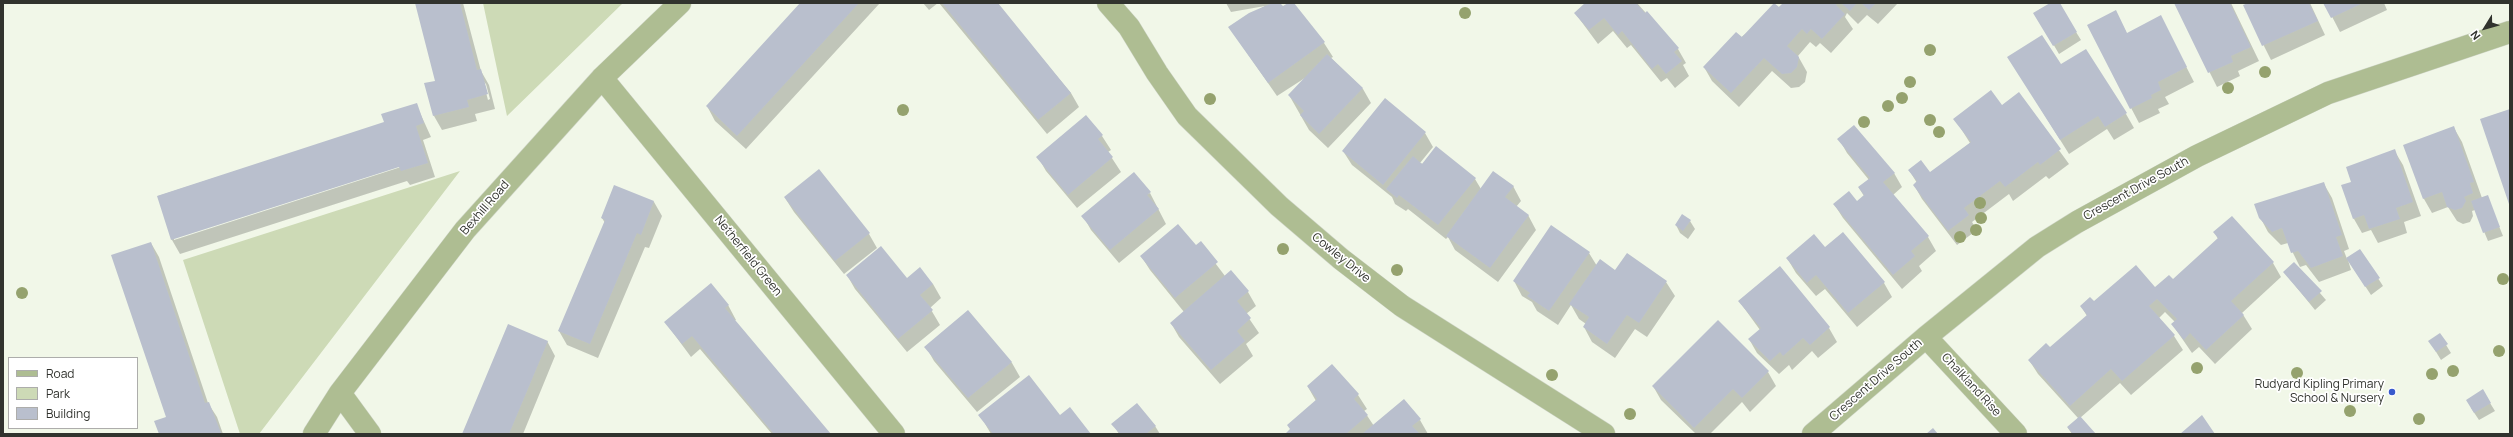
<!DOCTYPE html>
<style>
body{margin:0}
#map{position:relative;width:2513px;height:437px;overflow:hidden;background:#f1f7e8;font-family:Manrope,sans-serif}
canvas{display:block}
.frame{position:absolute;inset:0;border:4px solid #31332e;pointer-events:none}
.legend{position:absolute;left:8px;top:357px;width:130px;height:72px;box-sizing:border-box;background:#fff;border:1px solid #adadab;margin:0;padding:5px 7px;list-style:none;font-size:12px;color:#31332e}
.legend li{display:flex;align-items:center;gap:8px;height:20px}
.legend b{width:20px;border:1px solid #adadab}
.north{position:absolute;left:2465px;top:8px;width:40px;height:40px;-webkit-text-stroke:3px #fff;paint-order:stroke;rotate:233deg;font-size:11px;font-weight:700;line-height:16px;text-align:center;color:#31332e}
.north::after{content:'';display:block;margin:auto;width:14px;height:18px;background:#31332e;clip-path:polygon(50% 0,100% 100%,50% 72%,0 100%)}
</style>
<div id="map">
<canvas width="2513" height="437"></canvas>
<div class="frame"></div>
<ul class="legend">
<li><b style="height:5px;background:#aebd92"></b>Road</li>
<li><b style="height:11px;background:#cddab6"></b>Park</li>
<li><b style="height:11px;background:#b9bfcd"></b>Building</li>
</ul>
<div class="north">N</div>
</div>
<script>
const ctx = document.querySelector('canvas').getContext('2d');
ctx.lineJoin = 'round';
function paint(path, color) { ctx.fillStyle = color; ctx.fill(path, 'evenodd'); }
function stroke(path, color, width, dash) { ctx.strokeStyle = color; ctx.lineWidth = width; ctx.lineCap = dash ? 'butt' : 'round'; ctx.setLineDash(dash || []); ctx.stroke(path); }
function drawText(font, color, halo, rows, align = 'center') {
  ctx.font = font + ' Manrope,sans-serif'; ctx.lineWidth = 3.5; ctx.setLineDash([]); ctx.textBaseline = 'middle'; ctx.strokeStyle = halo; ctx.fillStyle = color; for (const [text, x, y, turn = 0] of rows) {
    ctx.save(); ctx.translate(x, y); ctx.rotate((+turn || 0) * Math.PI / 180); ctx.textAlign = isNaN(turn) ? turn : align; if (halo) ctx.strokeText(text, 0, 0); ctx.fillText(text, 0, 0); ctx.restore();
  }
}
const green = new Path2D(`
 M483,3H623L507,116Z
 M460,171L259,434H240L183,260Z`);
const shadow = new Path2D(`
 M417,3H463L481,71L489,85L495,109L475,114L477,121L442,130L434,116L436,82ZM483,81L486,84L490,99L488,100Z
 M801,3H880L746,149L715,121L707,106Z
 M923,3H938L929,10Z
 M939,3H996L1071,93L1079,107L1047,134Z
 M1226,3H1270V5L1278,3L1283,8L1293,3L1324,43L1333,57L1331,58L1363,89L1371,103L1328,148L1309,130L1289,95L1308,76L1277,96L1229,27L1265,6L1231,12Z
 M1586,3H1637L1678,49L1686,63L1683,65L1689,76L1675,88L1667,78L1661,82L1631,45L1627,48L1613,31L1598,44L1575,13Z
 M1784,3H1898L1878,24L1867,15L1858,24L1847,13L1845,17L1853,29L1831,53L1820,43L1816,47L1810,42L1798,56L1807,72L1805,82L1799,87L1791,88L1772,71L1739,107L1712,81L1704,67Z
 M2052,3H2058L2081,40L2059,54L2035,13Z
 M2175,3H2231L2259,61L2238,71L2240,76L2217,87Z
 M2250,3H2310L2325,35L2271,60L2244,6Z
 M2325,3H2384L2387,10L2340,32Z
 M2088,26H2123L2127,34L2168,31L2194,82L2165,97L2169,104L2158,109L2160,113L2139,123Z
 M2061,66L2126,114L2134,128L2114,140L2107,129L2069,154L2017,71Z
 M2018,94L2069,164L2049,179L2046,176L2013,201L2009,194L1972,222L1977,230L1957,245L1922,199L1914,185L1917,183L1909,170L1930,174L1970,143L1955,119L2002,106Z
 M416,104L431,137L423,140L435,177L410,185L407,181L180,254L172,240L158,196L385,123L383,115ZM403,164L404,166L174,240V238Z
 M1086,117L1102,136L1111,150L1108,152L1121,172L1077,208L1046,171L1038,157Z
 M2454,128L2462,142L2482,198L2487,196L2503,236L2488,241L2475,210L2472,211L2473,216L2470,222L2463,224L2457,221L2448,207L2432,213L2424,199L2404,146Z
 M1425,133L1433,147L1420,163L1475,179L1481,189L1513,186L1521,201L1516,207L1528,215L1536,230L1498,282L1455,250L1448,237L1446,239L1408,209L1406,211L1395,204L1392,197L1352,165L1343,151Z
 M1839,139L1894,173L1902,187L1893,195L1928,237L1936,251L1919,266L1922,271L1902,289L1843,218L1834,204L1857,202L1864,196L1859,188L1869,180L1847,153Z
 M2394,150L2403,165L2421,216L2404,222L2407,233L2378,243L2371,230L2362,233L2354,219L2342,186L2352,183Z
 M2324,184L2332,198L2349,249L2344,251L2347,259L2360,250L2383,286L2371,295L2348,260L2351,270L2319,282L2306,265L2300,267L2288,243L2281,245L2268,232L2260,217Z
 M615,186L654,202L662,216L649,248L645,247L598,358L567,345L559,331L605,223L602,218Z
 M1150,193L1166,224L1119,263L1091,230L1083,216Z
 M785,198L869,234L877,248L844,274L794,212Z
 M1690,221L1695,229L1688,239L1680,233L1676,225Z
 M2215,233L2273,263L2281,277L2242,313L2252,329L2215,364L2199,347L2192,353L2172,324L2175,322L2165,312L2159,318L2174,336L2183,350L2131,395L2120,383L2080,418L2095,434H2072L2068,428L2078,418L2038,374L2029,360L2050,349L2087,316L2081,306L2155,288L2173,280L2218,239Z
 M151,243L159,257L208,403L217,417L223,434H160L167,417Z
 M1200,243L1225,276L1248,292L1256,306L1246,314L1259,333L1246,344L1253,356L1220,384L1179,337L1171,323L1184,312L1150,270L1141,256L1196,246Z
 M1825,249L1884,283L1892,297L1857,327L1825,289L1816,296L1796,273L1787,258Z
 M1589,253L1597,266L1666,282L1675,296L1647,337L1635,329L1615,358L1592,342L1584,327L1586,324L1579,319L1571,305L1558,325L1537,311L1532,302L1522,296L1514,281Z
 M2294,263L2326,300L2315,310L2284,272Z
 M1780,267L1829,328L1837,342L1818,358L1812,351L1792,370L1789,365L1779,374L1757,353L1749,339L1760,330L1739,301Z
 M847,275L907,280L933,284L941,298L930,308L940,325L907,352L855,289Z
 M728,305L736,320L734,321L830,434H772L700,349L691,357L665,322Z
 M968,311L1012,363L1020,377L977,412L934,361L926,347Z
 M2440,335L2451,353L2441,360L2430,342Z
 M547,341L555,356L523,434H463Z
 M1332,365L1358,395L1367,409L1364,411L1374,426L1420,420L1428,434H1286L1316,401L1308,387Z
 M1768,372L1776,386L1750,412L1742,402L1710,434H1696L1661,400L1653,386Z
 M2482,390L2495,411L2479,420L2471,408Z
 M980,415L1060,416L1090,434H991Z
 M1113,424L1155,426L1160,434H1119Z`);
const building = new Path2D(`
 M415,3H460L477,70L481,69L488,94L467,100L469,107L433,116L424,83L435,81Z
 M800,3H859L737,136L706,106Z
 M942,3H998L1071,93L1038,120Z
 M1272,3H1280L1283,6L1288,3H1294L1325,42L1268,83L1228,27L1249,13Z
 M1585,3H1636L1645,13L1647,11L1679,48L1674,52L1682,61L1666,74L1658,64L1652,69L1622,31L1618,35L1604,18L1589,30L1574,13Z
 M1774,3L1779,7L1783,3H1837L1836,5L1845,14L1822,39L1811,29L1807,34L1802,29L1787,46L1799,57L1797,67L1791,73L1782,74L1764,58L1731,93L1703,67L1736,32L1742,37Z
 M1841,3H1857L1850,11Z
 M1861,3H1876L1869,10Z
 M2050,3H2060L2077,32L2053,46L2033,13Z
 M2174,3H2230L2251,47L2231,56L2233,62L2208,73Z
 M2248,3H2309L2318,21L2262,46L2243,5Z
 M2323,3H2363L2331,18Z
 M2116,10L2127,33L2161,15L2187,67L2158,82L2161,90L2151,95L2152,98L2130,109L2087,25Z
 M2042,35L2061,64L2086,49L2127,113L2105,127L2098,116L2060,140L2007,57Z
 M1327,54L1363,88L1319,134L1300,115L1304,111L1288,95Z
 M1991,90L2002,105L2019,92L2061,149L2040,165L2038,162L2005,187L2000,181L1964,208L1969,215L1948,231L1913,185L1917,181L1908,170L1921,160L1930,172L1971,142L1953,119Z
 M1385,98L1426,132L1383,185L1342,151Z
 M417,103L424,123L416,126L428,163L401,171L399,167L171,240L157,196L384,122L381,114Z
 M2510,109V207L2480,119Z
 M1086,115L1103,135L1098,139L1113,157L1068,195L1036,157Z
 M1854,125L1895,173L1883,182L1929,236L1911,251L1915,256L1893,275L1833,204L1849,191L1857,201L1864,195L1858,187L1870,178L1837,139Z
 M2454,126L2474,182L2470,183L2473,193L2464,197L2466,201L2462,208L2455,210L2447,207L2442,192L2423,199L2403,145Z
 M1436,146L1476,178L1438,225L1399,195L1397,198L1386,189L1413,156L1422,164Z
 M2395,149L2413,202L2396,208L2400,219L2369,229L2364,215L2353,219L2341,185L2351,182L2346,167Z
 M819,169L870,233L835,261L784,197Z
 M1493,171L1514,186L1505,197L1529,215L1490,268L1446,236Z
 M1134,172L1151,192L1147,195L1159,209L1110,250L1081,216Z
 M2324,182L2342,235L2336,237L2343,256L2311,268L2298,251L2291,253L2282,228L2272,232L2259,218L2254,204Z
 M614,185L654,201L641,235L637,233L590,344L558,331L605,220L601,218Z
 M2488,195L2500,227L2483,233L2471,201Z
 M1682,214L1691,220L1683,231L1675,225Z
 M2232,216L2274,262L2231,301L2244,315L2206,350L2190,333L2184,340L2171,324L2177,319L2157,299L2149,306L2175,335L2122,381L2111,369L2070,406L2028,360L2046,343L2050,347L2087,315L2080,306L2090,297L2094,301L2136,265L2155,287L2169,275L2173,279L2218,238L2213,232Z
 M1178,224L1196,245L1201,241L1218,262L1175,298L1140,256Z
 M1551,225L1590,252L1549,311L1527,296L1530,293L1513,281Z
 M1843,232L1885,282L1848,313L1816,275L1807,283L1786,258L1814,234L1825,247Z
 M151,242L205,403L209,402L221,433L217,434H159L154,421L166,417L111,255Z
 M881,246L907,278L920,267L933,284L920,295L933,310L898,339L846,275Z
 M2360,249L2380,278L2365,287L2346,258Z
 M1627,253L1667,281L1639,323L1627,315L1607,344L1583,327L1589,317L1569,304L1600,259L1615,270Z
 M2294,262L2322,291L2309,302L2283,272Z
 M1780,266L1830,327L1810,345L1803,338L1783,356L1780,352L1770,361L1748,339L1761,328L1738,301Z
 M1231,270L1249,291L1237,301L1251,318L1237,331L1245,341L1211,370L1170,323Z
 M711,283L729,305L725,308L831,434H774L692,336L682,344L664,322Z
 M968,310L1012,362L968,398L924,347Z
 M1718,320L1769,371L1742,398L1733,389L1694,428L1652,386Z
 M508,324L548,341L509,434H462Z
 M2440,333L2448,344L2436,352L2428,341Z
 M1332,364L1359,394L1354,399L1368,415L1346,434H1285L1290,429L1287,425L1317,399L1307,386Z
 M1029,375L1060,415L1070,407L1091,434H993L978,415Z
 M2483,389L2491,403L2474,413L2466,400Z
 M1404,399L1421,419L1412,426L1420,434H1362Z
 M1137,403L1156,426L1146,434H1120L1111,424Z
 M2202,415L2215,434H2180Z
 M2080,416L2096,434H2073L2067,427Z
 M1933,428L1938,434H1926Z`);
const street = new Path2D(`
 M1108,3L1129,27L1157,73L1187,116L1279,206L1341,259L1402,306L1604,434
 M602,78L894,434
 M1926,337L2016,434
 M340,393L370,434
 M314,434L340,393L465,230L602,78L680,3
 M1813,434L1926,337L2037,247L2077,222L2197,156L2328,93L2510,32`);
const trees = [
 [1465,13],
 [1930,50],
 [2265,72],
 [1910,82],
 [2228,88],
 [1902,98],
 [1210,99],
 [1888,106],
 [903,110],
 [1930,120],
 [1864,122],
 [1939,132],
 [1980,203],
 [1981,218],
 [1976,230],
 [1960,237],
 [1283,249],
 [1397,270],
 [2503,279],
 [22,293],
 [2499,351],
 [2197,368],
 [2453,371],
 [2297,373],
 [2432,374],
 [1552,375],
 [2350,411],
 [1630,414],
 [2419,419]
];
const markers = [
 [2392,392,4,"#385acc"]
];
const streetNames = [
 ["Crescent Drive South",2136,189,-29],
 ["Bexhill Road",485,208,-49],
 ["Netherfield Green",748,256,51],
 ["Cowley Drive",1341,258,39],
 ["Crescent Drive South",1876,380,-41],
 ["Chalkland Rise",1971,385,47]
];
const poiNames = [
 ["Rudyard Kipling Primary",2384,385],
 ["School & Nursery",2384,399]
];
paint(green, '#cddab6');
paint(shadow, '#0003');
paint(building, '#b9bfcd');
stroke(street, '#ced4c7', 23);
stroke(street, '#aebd92', 22);
ctx.fillStyle = '#95a26e';
for (const [x, y] of trees) { ctx.beginPath(); ctx.arc(x, y, 6, 0, 2 * Math.PI); ctx.fill(); }
for (const [x, y, r, color] of markers) { const dot = new Path2D(); dot.arc(x, y, r, 0, 2 * Math.PI); ctx.fillStyle = color; ctx.fill(dot); stroke(dot, '#fff', 1.5); }
drawText('12px', '#31332e', '#fff', streetNames);
drawText('12px', '#31332e', '#fff', poiNames, 'right');
</script>
